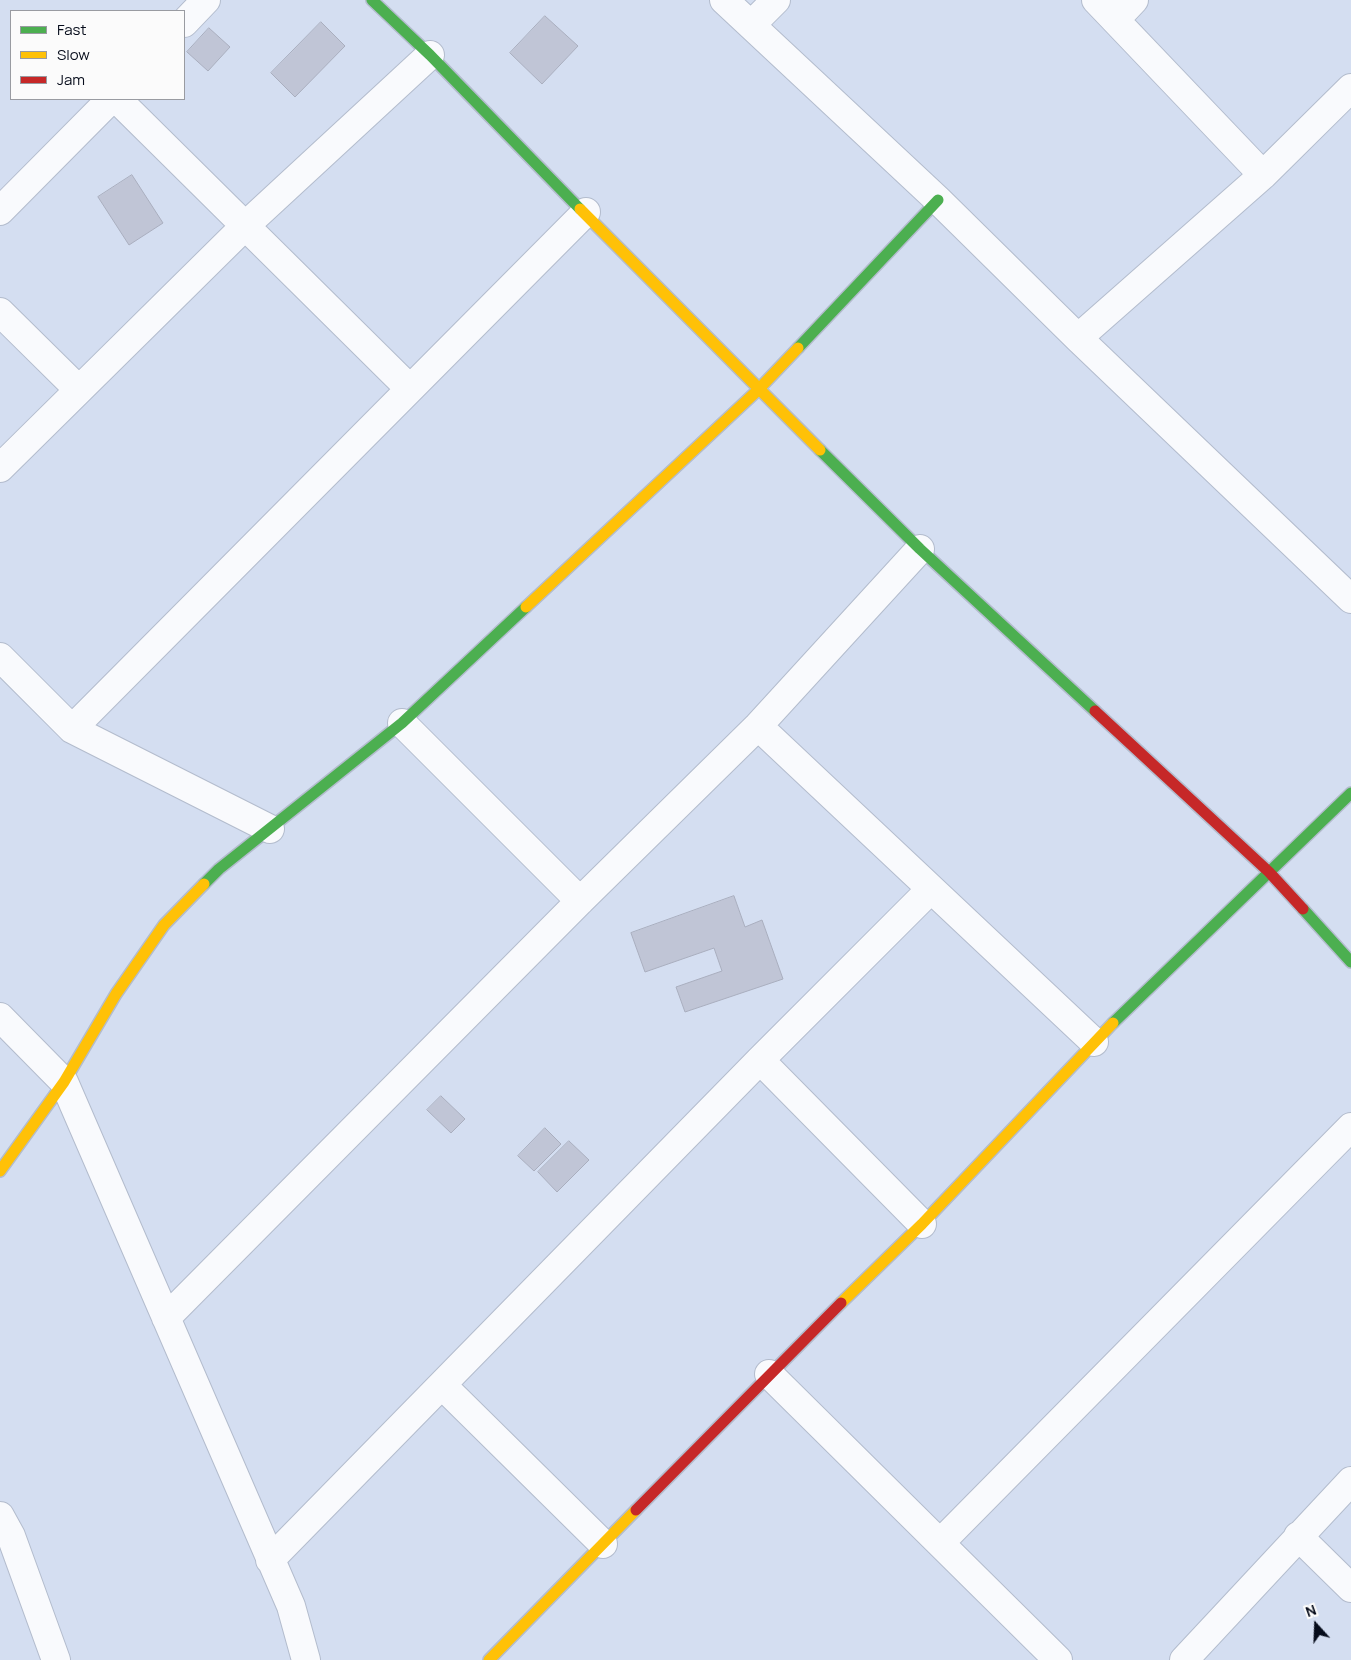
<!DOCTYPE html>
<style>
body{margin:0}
#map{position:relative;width:1351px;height:1660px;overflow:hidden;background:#d4def1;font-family:Manrope,sans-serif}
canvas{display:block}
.legend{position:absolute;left:10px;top:10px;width:175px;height:90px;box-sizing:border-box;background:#fbfbfb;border:1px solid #999ba1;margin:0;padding:6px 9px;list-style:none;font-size:15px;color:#060c1b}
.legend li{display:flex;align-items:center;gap:10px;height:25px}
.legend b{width:25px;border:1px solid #999ba1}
.north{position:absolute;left:1291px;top:1600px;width:50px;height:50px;-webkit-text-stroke:4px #fbfbfb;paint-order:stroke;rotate:340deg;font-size:14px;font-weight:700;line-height:20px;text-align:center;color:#060c1b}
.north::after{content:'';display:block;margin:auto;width:18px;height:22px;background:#060c1b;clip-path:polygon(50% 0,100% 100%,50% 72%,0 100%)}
</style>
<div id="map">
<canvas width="1351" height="1660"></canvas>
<ul class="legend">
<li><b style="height:6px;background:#4caf50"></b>Fast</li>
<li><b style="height:6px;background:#ffc107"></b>Slow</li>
<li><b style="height:6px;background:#c62828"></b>Jam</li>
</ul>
<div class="north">N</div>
</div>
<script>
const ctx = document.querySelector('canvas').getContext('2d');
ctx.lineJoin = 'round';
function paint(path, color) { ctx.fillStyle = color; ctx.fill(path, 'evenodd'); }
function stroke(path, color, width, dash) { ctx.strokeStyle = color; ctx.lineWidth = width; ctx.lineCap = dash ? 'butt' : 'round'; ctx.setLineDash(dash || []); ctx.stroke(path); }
const building = new Path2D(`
 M545,16L578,46L542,84L510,53Z
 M321,22L345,46L295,97L271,73Z
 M209,28L230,47L208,71L187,52Z
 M132,175L163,223L129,245L98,197Z
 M734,896L745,927L762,920L783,979L685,1012L676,987L722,971L714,948L645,972L631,933Z
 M441,1096L465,1119L451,1133L427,1110Z
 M545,1128L561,1144L534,1171L518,1156Z
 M569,1141L589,1160L557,1192L538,1172Z`);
const street = new Path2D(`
 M724,0L938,200L1078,338L1351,599
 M1096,0L1263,175
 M1116,19L1134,0
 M184,23L206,0
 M751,25L776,0
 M117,99L410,389
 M0,211L111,99
 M0,312L79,390
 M1078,338L1263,175L1351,88
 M0,468L246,225L430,55
 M0,657L72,729L270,829
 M402,723L580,901
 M758,726L1094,1042
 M72,729L586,212
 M0,1017L64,1082L291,1606L306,1660
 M760,1060L922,1224
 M166,1318L580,901L758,726L920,549
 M769,1374L1058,1660
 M442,1385L603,1544
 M0,1516L11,1536L56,1660
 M1298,1536L1351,1588
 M940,1543L1351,1127
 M270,1560L760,1060L930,890
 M1184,1660L1351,1481`);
const fast = new Path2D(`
 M372,0L430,55L580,209
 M798,348L938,200
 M820,450L920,549L1095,711
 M204,884L219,869L402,723L526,607
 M1303,909L1351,962
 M1113,1023L1351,793`);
const slow = new Path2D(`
 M580,209L820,450
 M526,607L758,390L798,348
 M0,1171L64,1082L116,994L164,925L204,884
 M841,1303L922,1224L1113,1023
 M489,1660L636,1510`);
const jam = new Path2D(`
 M1095,711L1269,872L1303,909
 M636,1510L841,1303`);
paint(building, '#c0c5d6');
stroke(building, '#a9aebe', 1);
stroke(street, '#b3bccd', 30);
stroke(fast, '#b3bccd', 14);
stroke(slow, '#b3bccd', 14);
stroke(jam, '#b3bccd', 14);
stroke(street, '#f9fafd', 28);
stroke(fast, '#4caf50', 11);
stroke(slow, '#ffc107', 11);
stroke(jam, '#c62828', 11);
</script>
